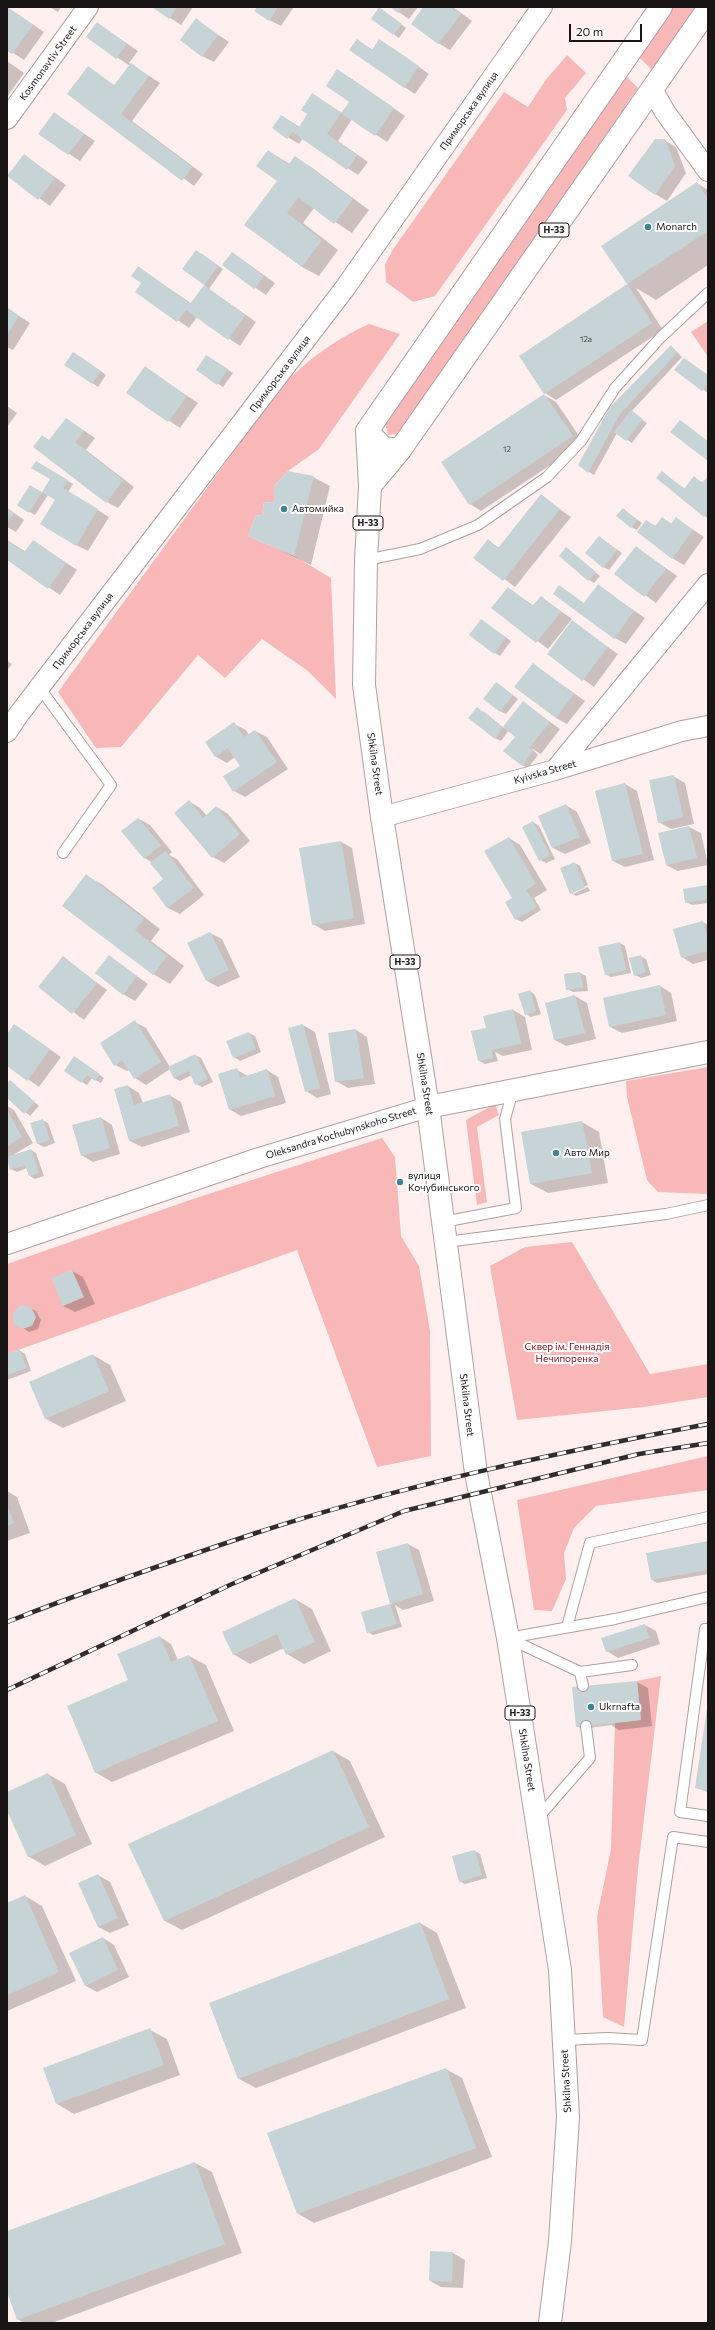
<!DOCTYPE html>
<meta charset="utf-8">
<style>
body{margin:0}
#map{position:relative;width:715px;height:2330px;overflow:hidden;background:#fff0ef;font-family:Commissioner,sans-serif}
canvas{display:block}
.frame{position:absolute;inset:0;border:8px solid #1a1515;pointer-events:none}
.scale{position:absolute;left:569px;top:24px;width:73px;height:18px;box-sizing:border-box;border:2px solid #1a1515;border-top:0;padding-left:5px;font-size:12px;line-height:14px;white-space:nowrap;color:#1a1515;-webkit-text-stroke:3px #fff;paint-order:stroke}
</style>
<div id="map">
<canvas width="715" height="2330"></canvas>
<div class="frame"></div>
<div class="scale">20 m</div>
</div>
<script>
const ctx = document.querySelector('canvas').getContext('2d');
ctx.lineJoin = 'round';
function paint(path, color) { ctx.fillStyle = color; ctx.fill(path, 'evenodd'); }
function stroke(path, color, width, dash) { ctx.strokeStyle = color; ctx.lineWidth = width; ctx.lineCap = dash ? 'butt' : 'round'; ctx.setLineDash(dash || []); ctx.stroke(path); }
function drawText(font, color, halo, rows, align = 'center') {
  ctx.font = font + ' Commissioner,sans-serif'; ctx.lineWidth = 4; ctx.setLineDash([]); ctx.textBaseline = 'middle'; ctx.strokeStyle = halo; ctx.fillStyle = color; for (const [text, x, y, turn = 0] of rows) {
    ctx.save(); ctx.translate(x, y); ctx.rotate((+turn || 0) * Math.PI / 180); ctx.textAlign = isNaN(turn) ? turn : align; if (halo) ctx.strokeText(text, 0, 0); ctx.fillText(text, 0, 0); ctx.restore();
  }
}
const green = new Path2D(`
 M672,7H698L653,71L638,56Z
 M567,55L586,73L565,98L567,110L435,296L413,302L386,282L385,264L394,248L504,92L528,107L545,81Z
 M625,75L638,88L401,433L388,435L385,422Z
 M708,321V357L691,332Z
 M369,324L400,334L319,449L288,471L274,486V503L264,502L262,516L256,515L248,536L294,556L331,578L336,699L308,671L262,639L225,678L198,655L121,747L96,748L58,692L283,384C311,358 334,340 369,324Z
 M708,1067V1194L658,1192L647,1180L627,1097L626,1081Z
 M495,1104L499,1115L477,1127L487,1202L477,1205L466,1120Z
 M382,1138L395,1157L401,1236L419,1266L430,1331L431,1456L377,1467L297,1250L7,1354V1264L193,1199Z
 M572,1242L650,1374L708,1364V1397L644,1407L517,1420L490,1266L525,1247Z
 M708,1456V1490L596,1506L574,1528L564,1553L566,1579L552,1611L534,1610L517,1500Z
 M661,1676L638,1869L624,2027L603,2017L597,1917L611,1849L615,1723L641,1720L637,1681Z`);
const shadow = new Path2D(`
 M7,7L44,32L24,60L7,49Z
 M50,7H61L58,12Z
 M154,7H193L181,25Z
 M258,7H294L281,26L269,20Z
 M391,7H418L409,19Z
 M425,7H453L472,21L450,50L438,43Z
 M385,12L406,28L399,38L372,19Z
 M196,20L229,42L214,62L202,56Z
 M97,23L138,51L129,63L160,83L132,121L203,174L194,186L68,94L88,67L115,86L130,66L87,37Z
 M357,40L373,50L391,47L429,74L415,94L404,87Z
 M7,61L24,73L7,97Z
 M349,77L405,116L387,142L352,119L338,141L368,162L358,175L303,138L299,144L273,128L282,116L300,127L309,114L312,94L342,113L350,101Z
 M54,113L95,141L80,161L39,134Z
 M664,140L676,147L686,173L667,201L655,194Z
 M268,151L290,164L295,158L311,167L369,210L352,233L314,208L303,223L338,250L319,276L302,267L246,225L278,181Z
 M24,155L66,185L50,206L9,176Z
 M697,183L708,190V265L656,300L636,288L663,330L556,400L545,393L520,356L628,285L602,246Z
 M233,253L275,283L266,295L223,265Z
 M202,254L223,269L209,289L256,322L240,346L197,317L189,328L136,291L143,283L138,267L192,304L205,285L183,269Z
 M7,308L30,323L13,350L7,347Z
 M671,346L682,357L631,412L647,423L632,443L617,433L594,475L589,472L579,465Z
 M79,356L106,375L98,387L65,364Z
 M212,359L233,373L223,387L197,370Z
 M684,359L708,376V393L676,370Z
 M145,368L198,403L180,428L128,393Z
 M544,395L556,402L584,443L481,511L470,504Z
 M7,406L17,413L7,427Z
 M67,419L95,438L86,450L134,487L118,508L107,502L50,441Z
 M36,462L73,484L68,492L109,517L88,551L76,545L57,500L48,495L35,515L18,505L30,486L42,493L51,479Z
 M667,476L685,489L694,478L704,483L708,478V519Z
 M313,477L330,486L311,565L249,535L275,504Z
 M541,496L571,517L515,587L475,557L488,541L500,548Z
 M7,508L24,520L16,532L7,527Z
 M623,509L642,523L637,530L631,527Z
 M662,518L672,524L676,518L704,537L684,565L672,558L646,521L656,526Z
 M599,537L622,553L609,570L603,567Z
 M7,540L26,552L34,541L77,570L60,595L7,559Z
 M636,547L677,576L656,603L616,574Z
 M566,548L600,576L594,583L589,580Z
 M598,586L645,618L626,644L615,638L585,604Z
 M508,588L534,606L541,597L572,619L548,649L493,607Z
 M572,622L618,654L594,687L548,654Z
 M486,623L511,641L500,656L495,653Z
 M7,661L12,664L7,670Z
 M533,664L585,701L567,724L556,718Z
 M497,683L518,699L506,714L500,711Z
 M524,703L560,729L541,754L531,748L538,755L528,768L522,765L520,741L509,730L501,741L495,738L483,711L504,728Z
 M234,724L246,730L249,735L255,731L267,737L288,769L245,797L234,791L241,766L235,757L227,763L215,756Z
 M673,776L685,783L694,824L671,829L659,822Z
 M625,784L637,791L654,860L625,867L613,861Z
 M189,801L200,808L207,816L217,807L228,814L250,841L224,863L213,857Z
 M566,805L577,812L591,843L565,854L553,848Z
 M139,819L150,825L172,852L169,855L177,859L204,895L180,914L168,908L153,888L164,879L151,862L145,858Z
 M533,822L539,826L555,859L546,863L540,860Z
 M689,827L701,833L708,865L678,871L666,865Z
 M509,838L520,845L547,890L534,898L541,910L522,922L516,919Z
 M341,842L352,848L365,924L325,931L313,924Z
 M575,863L580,866L588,885L573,891V894L588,887L590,891L576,896L571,893Z
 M87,876L103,885L160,929L151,941L184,966L170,984L153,974Z
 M707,886L708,903L692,905L686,902L684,890Z
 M703,922L708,925V960L693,964L682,957Z
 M210,933L222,939L240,977L218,987L207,981L189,943Z
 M620,943L625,946L631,973L611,977L605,974Z
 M109,956L148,984L135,1001L123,994Z
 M640,956L646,959L651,975L641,978L635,975Z
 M63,958L107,990L84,1020L40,987Z
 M580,973L586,976L588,991L573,992L567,989L565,974Z
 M660,986L671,993L677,1021L622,1033L610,1027Z
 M530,991L535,995L541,1014L531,1017L526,1014Z
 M575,996L587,1003L596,1039L566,1046L555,1040Z
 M513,1010L525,1017L532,1050L503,1056L495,1052L498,1061L485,1064L479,1061L485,1029Z
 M135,1022L146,1028L170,1067L195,1055L201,1058L213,1082L202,1087L196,1084L192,1075L180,1081L174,1078L170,1069L146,1085L135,1078L129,1070L127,1071L115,1065Z
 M15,1025L61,1057L39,1087L7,1065V1036Z
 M303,1025L315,1032L331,1094L317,1098L306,1091Z
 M356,1030L367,1037L375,1084L348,1088L336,1081Z
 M249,1033L255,1036L261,1052L240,1061L234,1057Z
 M80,1061L104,1078L101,1083L92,1078L87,1085L82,1082Z
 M237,1070L248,1076L267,1070L278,1077L286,1103L241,1116L229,1109Z
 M10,1081L39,1106L30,1116L7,1097V1085Z
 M128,1086L139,1093L143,1103L169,1095L181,1102L190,1132L142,1147L130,1141L115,1090Z
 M7,1106L14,1110L33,1143L13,1155L31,1150L36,1153L44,1176L35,1179L30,1176L27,1168L17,1172L11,1169L7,1159Z
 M101,1118L112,1125L120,1154L93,1162L81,1155Z
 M42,1120L48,1123L55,1143L44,1147L38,1144L31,1124Z
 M582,1122L599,1132L608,1183L548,1193L531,1184L522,1132Z
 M72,1271L83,1277L95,1304L75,1312L63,1306Z
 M30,1308L36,1311L41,1320L38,1329L29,1332L23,1328Z
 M19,1350L25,1354L31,1371L7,1380V1355Z
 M93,1355L110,1365L126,1401L63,1428L46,1419Z
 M7,1491L17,1497L30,1533L7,1541Z
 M708,1542V1574L657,1583L652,1580Z
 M408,1544L419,1550L434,1601L403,1610L395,1605L402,1627L373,1635L368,1632L362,1613L392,1604L377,1552Z
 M295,1599L312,1609L331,1651L304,1664L287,1654L284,1648L250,1664L233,1654Z
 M645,1625L656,1631L660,1644L618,1658L607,1651Z
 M160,1637L171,1644L178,1660L189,1656L206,1665L234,1731L112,1782L95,1772L130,1681Z
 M637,1682L648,1688L652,1726L619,1730L611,1725L582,1729L577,1726Z
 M708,1709V1792L696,1788Z
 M333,1751L350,1761L385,1837L182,1930L165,1921L130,1845Z
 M48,1774L65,1784L92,1844L45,1866L28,1856L7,1808V1793Z
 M475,1851L480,1854L487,1878L465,1884L459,1881Z
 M98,1875L110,1882L129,1925L110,1933L98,1927L79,1884Z
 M25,1896L42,1906L76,1981L7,2011V1904Z
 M420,1923L437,1933L466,2008L256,2088L239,2079Z
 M103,1938L114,1945L129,1977L97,1992L86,1986Z
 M150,2030L167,2039L180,2075L74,2114L57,2104L44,2068Z
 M446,2069L462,2078L492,2157L314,2223L297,2213Z
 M195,2163L212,2172L242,2253L52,2323H24L18,2319L7,2289V2232Z
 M431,2252L453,2253L465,2260L463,2288L441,2287L430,2281Z`);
const building = new Path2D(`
 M7,7L33,25L12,54L7,51Z
 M152,7H177L169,19Z
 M257,7H278L269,21L254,11Z
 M379,7L402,24L393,35L371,19Z
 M390,7H402L398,13Z
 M423,7H451L461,14L438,44L411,24Z
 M196,18L218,35L202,57L180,40Z
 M97,22L127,44L116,59L86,37Z
 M357,39L372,50L379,39L419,66L404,88L349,50Z
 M131,63L149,76L121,114L192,167L182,181L67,94L88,66L114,85Z
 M337,69L394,108L375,136L341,113L349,102L326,86Z
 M312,93L341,113L327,134L357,155L347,170L292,132L287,139L272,128L281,115L299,127L307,114L301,110Z
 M54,112L84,134L68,155L38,134Z
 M655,139H665L675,166L655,195L628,176Z
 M268,150L288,165L295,156L353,199L334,224L298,197L287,213L322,240L302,267L244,225L277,181L256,166Z
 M24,154L55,178L38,200L7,176Z
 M697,182L708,199V231L627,284L601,246Z
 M196,250L218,266L204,285L245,315L228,340L186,310L177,322L135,292L141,283L131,276L138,266L190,304L204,285L182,269Z
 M232,252L264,276L254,289L222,265Z
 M627,284L652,323L544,394L519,356Z
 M7,307L19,316L7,335Z
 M671,345L677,353L620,414L588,473L578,465L610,407Z
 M73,352L101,371L92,384L64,365Z
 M206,355L228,369L217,385L196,370Z
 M684,358L708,375V383L702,391L674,370Z
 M145,366L187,396L168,422L126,393Z
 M544,394L573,436L469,505L441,462Z
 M631,410L643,419L626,441L614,432Z
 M66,418L84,431L75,442L123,480L106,503L33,447L42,435L49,440Z
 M680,420L708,441V461L670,432Z
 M36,461L68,480L63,488L98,509L76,546L40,524L55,500L42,492L50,479L31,468Z
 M288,471L314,476L294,556L248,536L256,515L262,516L264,502L274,503V486Z
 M662,471L684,489L694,476L702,483L708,476V512L704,517L656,478Z
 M30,485L42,492L29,513L17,505Z
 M541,494L560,509L503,581L473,558L488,539L498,548Z
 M7,508L14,513L7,522Z
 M623,508L637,520L631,528L616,516Z
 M662,517L671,524L676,517L693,530L672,559L637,532L646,520L655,526Z
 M599,536L617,550L603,568L585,553Z
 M7,540L24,552L33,540L66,563L48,589L7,560Z
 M636,546L666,569L644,597L614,574Z
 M566,547L596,572L588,581L559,556Z
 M598,584L634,611L614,639L553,594L559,585L584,603Z
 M508,587L532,606L541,596L561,612L536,643L491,608Z
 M481,619L506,637L494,654L469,635Z
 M572,620L608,647L582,681L547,654Z
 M533,663L574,694L556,718L514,687Z
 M496,682L513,695L500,712L483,699Z
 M523,701L550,722L529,748L533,751L522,766L503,751L515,737L503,727Z
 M477,707L503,727L495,739L468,718Z
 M234,722L244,737L255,730L277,762L233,792L223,776L240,766L228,748L215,757L205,742Z
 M674,775L683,817L658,823L649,780Z
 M625,783L643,854L612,861L595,791Z
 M189,800L203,818L216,806L240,834L212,858L174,813Z
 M566,804L580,837L552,848L538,816Z
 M138,818L161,845L144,859L121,831Z
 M533,821L550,855L539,861L522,827Z
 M689,826L697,858L666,865L658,833Z
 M509,837L536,884L526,890L537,907L515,920L505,902L512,898L484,851Z
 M341,841L354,918L312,925L299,848Z
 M165,851L194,888L167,908L152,888L163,879L150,863Z
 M575,862L585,888L570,894L560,868Z
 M86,874L144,919L135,930L167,956L153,975L62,906Z
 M707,885L708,899L685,903L683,889Z
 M703,921L708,941V951L681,958L673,929Z
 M210,932L229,970L206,981L187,943Z
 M620,942L626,970L605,975L598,947Z
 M109,955L137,976L123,995L95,973Z
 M641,955L646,972L634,976L629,958Z
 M63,956L97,983L72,1014L38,987Z
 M580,972L583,988L566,990L564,974Z
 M660,985L666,1015L609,1027L603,998Z
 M530,990L536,1011L525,1015L518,994Z
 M575,995L585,1033L554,1040L545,1003Z
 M513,1009L521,1044L491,1050L493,1058L478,1061L471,1031L486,1028L483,1016Z
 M135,1020L161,1062L134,1079L122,1060L114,1066L100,1043Z
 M14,1024L50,1049L27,1081L7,1066V1034Z
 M303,1024L320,1088L305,1092L288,1028Z
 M356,1029L364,1078L335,1082L328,1033Z
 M249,1032L256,1049L233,1058L226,1041Z
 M195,1054L208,1079L195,1085L189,1071L174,1078L168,1067Z
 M74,1056L100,1074L95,1081L87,1075L81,1083L64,1071Z
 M237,1068L240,1078L267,1069L275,1096L229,1110L218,1074Z
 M10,1080L35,1102L24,1114L7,1098V1083Z
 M128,1085L134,1105L170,1094L179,1126L129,1141L114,1089Z
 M7,1110L22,1137L7,1146Z
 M101,1117L110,1148L81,1156L72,1125Z
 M43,1119L50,1140L37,1144L30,1123Z
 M582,1121L592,1173L530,1184L521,1132Z
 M31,1149L39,1173L29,1176L25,1165L10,1170L7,1157Z
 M72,1270L84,1297L63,1306L51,1278Z
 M20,1305L31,1307L36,1317L32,1326L22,1329L13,1323V1313Z
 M19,1349L27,1368L7,1375V1354Z
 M93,1354L109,1391L45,1419L29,1382Z
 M7,1505L14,1523L7,1526Z
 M708,1541V1570L651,1580L646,1553Z
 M408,1543L423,1594L390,1604L397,1624L367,1633L361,1612L390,1604L376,1552Z
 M295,1598L315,1642L286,1655L277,1634L233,1655L222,1632Z
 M645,1624L649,1638L606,1652L601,1638Z
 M160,1636L171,1662L189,1655L218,1721L95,1773L67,1706L128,1680L117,1654Z
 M637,1681L641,1720L576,1727L572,1687Z
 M707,1708H708V1790L695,1788Z
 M333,1750L369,1827L164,1921L128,1844Z
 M48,1773L76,1835L28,1857L7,1811V1792Z
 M475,1850L482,1875L459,1882L452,1856Z
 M98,1874L118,1918L98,1927L78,1883Z
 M25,1895L59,1972L7,1995V1903Z
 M420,1922L449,1999L238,2079L209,2003Z
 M103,1937L118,1970L85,1986L69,1953Z
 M150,2028L164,2065L56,2104L43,2068Z
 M446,2068L476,2148L297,2214L267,2133Z
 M195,2162L225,2244L17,2320L7,2292V2231Z
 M430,2251L453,2252L452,2282L429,2281Z`);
const service = new Path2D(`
 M366,560L420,549L478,525L547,477L581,441L615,388L661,337L708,293
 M39,687L111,785L63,853
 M443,1222L516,1208L505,1119L513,1090
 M446,1242L666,1214L708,1205
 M567,1627L590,1543L708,1517
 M708,1629H705L680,1812L708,1816
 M508,1638L615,1619L708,1597
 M508,1638L580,1672L583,1686
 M580,1672L632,1665
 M537,1819L590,1758L586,1726
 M564,2040L608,2038L642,2040L673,1837L708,1842`);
const minor = new Path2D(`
 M652,89L665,112L708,171
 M7,119L88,7
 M7,732L19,714L345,288L542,7
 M555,770L708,584
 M382,817L555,770L682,731L708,726
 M7,1244L259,1158L428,1107`);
const tertiary = new Path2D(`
 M367,431L383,448L400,450
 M428,1107L708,1052`);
const primary = new Path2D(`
 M370,486L400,450L708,9
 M550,2323L560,2241L568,2117L560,1970L508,1638L476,1473L428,1107L382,817L364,685L366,560L370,486L367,431L661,7`);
const rail = new Path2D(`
 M7,1622C89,1590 172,1561 256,1533C403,1485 556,1453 708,1424
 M7,1690L232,1584L404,1511L639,1454L708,1443`);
const markers = [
 [648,227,4,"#3f8591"],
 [284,509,4,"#3f8591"],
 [556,1153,4,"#3f8591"],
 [400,1182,4,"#3f8591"],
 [591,1707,4,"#3f8591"]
];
const numberNames = [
 ["12а",586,339],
 ["12",507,449]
];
const shields = [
 [554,230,30],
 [368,523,30],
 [405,962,30],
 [520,1713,30]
];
const shieldNames = [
 ["Н-33",554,230],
 ["Н-33",368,523],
 ["Н-33",405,962],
 ["Н-33",520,1713]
];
const streetNames = [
 ["Kosmonavtiv Street",48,63,-54],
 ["Приморська вулиця",469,111,-55],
 ["Приморська вулиця",280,374,-53],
 ["Приморська вулиця",83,631,-53],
 ["Shkilna Street",375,764,82],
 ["Kyivska Street",545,772,-16],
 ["Shkilna Street",425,1084,81],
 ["Oleksandra Kochubynskoho Street",341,1133,-17],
 ["Shkilna Street",467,1405,83],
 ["Shkilna Street",527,1760,81],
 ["Shkilna Street",566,2081,-93]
];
const poiNames = [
 ["Monarch",656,227],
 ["Автомийка",292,509],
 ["Авто Мир",564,1153],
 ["вулиця",408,1176],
 ["Кочубинського",408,1188],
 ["Ukrnafta",599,1707]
];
const parkNames = [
 ["Сквер ім. Геннадія",567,1347],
 ["Нечипоренка",567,1359]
];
paint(green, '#f7b8b7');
paint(shadow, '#0003');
paint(building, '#c6d4d7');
stroke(service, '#aea0a0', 12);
stroke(minor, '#aea0a0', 22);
stroke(tertiary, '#aea0a0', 24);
stroke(primary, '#aea0a0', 24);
stroke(service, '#fff', 10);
stroke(minor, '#fff', 20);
stroke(tertiary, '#fff', 22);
stroke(primary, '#fff', 22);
stroke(rail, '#312b2b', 4.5);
stroke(rail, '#fff', 3, [9]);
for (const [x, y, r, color] of markers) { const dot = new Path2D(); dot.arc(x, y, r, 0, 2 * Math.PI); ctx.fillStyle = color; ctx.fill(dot); stroke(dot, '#fff', 1.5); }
drawText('8px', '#454546', null, numberNames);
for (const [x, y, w] of shields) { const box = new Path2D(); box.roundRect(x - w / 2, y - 7, w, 14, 3); ctx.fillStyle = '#fff'; ctx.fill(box); stroke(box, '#1a1515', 1); }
drawText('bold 9px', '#1a1515', null, shieldNames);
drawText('10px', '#1a1515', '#fff', streetNames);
drawText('10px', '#1a1515', '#fff', poiNames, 'left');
drawText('10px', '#771120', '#fff', parkNames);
</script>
